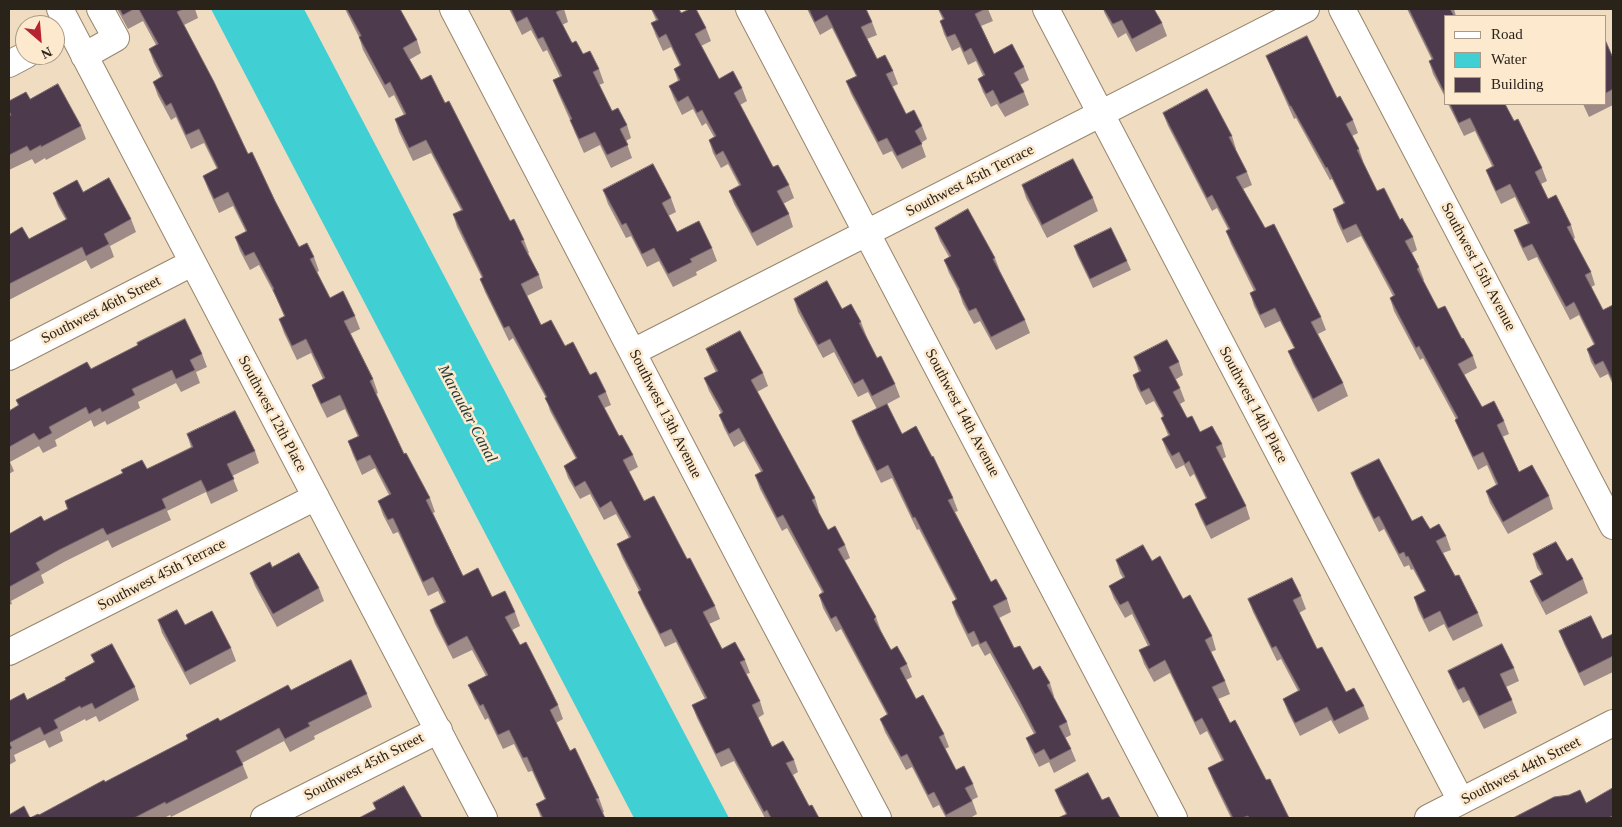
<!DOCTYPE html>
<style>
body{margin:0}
#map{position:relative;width:1622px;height:827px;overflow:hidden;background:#efdcc1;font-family:Georgia,serif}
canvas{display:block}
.frame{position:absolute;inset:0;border:10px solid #2a2319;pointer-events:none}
.legend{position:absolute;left:1444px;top:15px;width:162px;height:90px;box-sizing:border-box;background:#fce9ce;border:1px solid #a89a86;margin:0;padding:6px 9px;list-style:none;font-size:15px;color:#2a2319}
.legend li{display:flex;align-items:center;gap:10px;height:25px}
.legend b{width:25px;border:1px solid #a89a86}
.north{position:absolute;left:15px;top:15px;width:50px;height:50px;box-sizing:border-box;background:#fce9ce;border:1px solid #a89a86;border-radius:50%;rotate:153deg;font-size:14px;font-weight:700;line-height:20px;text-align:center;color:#2a2319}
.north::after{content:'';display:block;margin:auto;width:18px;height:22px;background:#b6252f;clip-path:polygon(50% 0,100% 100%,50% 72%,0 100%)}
</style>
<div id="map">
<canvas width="1622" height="827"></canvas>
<div class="frame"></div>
<ul class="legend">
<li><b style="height:6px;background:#fff"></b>Road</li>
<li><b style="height:14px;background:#40cfd3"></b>Water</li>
<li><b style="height:14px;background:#4d3a4d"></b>Building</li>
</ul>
<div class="north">N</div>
</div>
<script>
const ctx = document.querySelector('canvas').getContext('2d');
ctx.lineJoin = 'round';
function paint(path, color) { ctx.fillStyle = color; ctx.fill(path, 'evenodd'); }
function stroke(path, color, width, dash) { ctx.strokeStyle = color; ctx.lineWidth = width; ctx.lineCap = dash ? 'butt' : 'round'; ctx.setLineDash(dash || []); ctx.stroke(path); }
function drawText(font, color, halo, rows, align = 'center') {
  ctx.font = font + ' Georgia,serif'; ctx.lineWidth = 5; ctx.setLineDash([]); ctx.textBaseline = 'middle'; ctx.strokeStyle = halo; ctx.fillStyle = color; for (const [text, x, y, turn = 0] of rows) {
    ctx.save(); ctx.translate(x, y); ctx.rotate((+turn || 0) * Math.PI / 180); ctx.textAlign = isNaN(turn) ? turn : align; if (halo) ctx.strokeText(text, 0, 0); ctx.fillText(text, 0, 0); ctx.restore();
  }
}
const water = new Path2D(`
 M211,9H304L729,818H634Z`);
const minor = new Path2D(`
 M60,9L484,818
 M453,9L752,581L878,818
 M749,9L1174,818
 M1046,9L1461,801
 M1342,9L1613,526
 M84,56L116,38L100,9
 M9,64L26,55
 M633,352L1306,9
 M9,357L192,263
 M9,652L316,497
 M264,818L439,730
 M1428,818L1613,723`);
const wall = new Path2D(`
 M117,9H195L198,18L184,25L248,154L275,201L299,247L314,257L319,271L317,272L330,298L355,316L360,329L350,334L373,379L378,393L376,394L404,454L430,498L435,512L433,513L463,576L492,597L515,612L520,626L512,630L520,645L558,705L563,719L556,723L570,751L599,798L604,812L602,813L605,818H541L536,804L545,799L532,771L528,772L514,744L503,749L488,718L485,720L474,699L468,685L486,676L472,650L453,659L435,624L430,610L444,603L438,591L428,596L398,532L393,534L383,515L378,501L389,495L375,468L362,475L353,455L348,441L358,437L345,409L327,418L317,398L312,385L323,379L311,353L297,360L284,333L279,319L284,316L275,295L259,265L250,270L240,251L235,237L246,232L233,206L219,213L208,189L203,176L217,169L204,143L191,149L176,117L171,120L158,96L153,82L161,77L154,63L149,49L156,45L143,21L128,29Z
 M345,9H400L417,40L421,53L409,60L421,80L445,103L510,221L524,240L529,253H528L539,275L543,288L527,296L541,325L565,346L606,392L611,405L604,408L619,436L633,455L638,467L629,472L644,501L687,559L715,606L720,619L709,624L722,649L745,660L750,673L746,674L760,701L764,714L758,718L772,747L794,760L798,772L793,775L809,806L819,818H765L734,761L721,767L697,718L692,705L705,699L676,642L665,647L643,604L638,592L639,591L622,557L617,544L629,538L616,514L604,520L590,494L580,499L568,478L564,466L576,459L550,411L546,398L513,338L509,341L485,292L480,279L482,278L457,227L453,214L461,210L431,153L413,161L399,132L395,119L404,115L394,95L389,98L363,50L359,37Z
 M509,9H564L568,22L562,25L572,43L599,69L604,83L599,85L612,111L627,125L631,138L626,141L632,158L611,168L600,145L584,153L575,133L570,120L558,93L553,80L560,77L547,50L543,52L531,30L522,35Z
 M651,9H679L681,13L706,28L711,41L701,46L719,79L742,88L747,101L740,105L773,167L789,185L794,198L783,204L789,214L793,227L757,246L734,204L729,191L739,185L728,164L721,168L713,153L709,140L714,137L706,123L702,126L693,109L682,115L674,99L669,86L678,81L674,69L680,66L671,47L663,51L656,36L651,23L656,20Z
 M807,9H866L872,22L877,35L867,39L877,59L893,71L898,84L892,87L906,114L922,126L927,139L921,143L926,157L902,169L892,151L883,155L851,94L846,81L856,76L832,28L820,35Z
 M938,9H988L993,21L981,26L994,54L1024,67L1029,80L1020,85L1024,92L1029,105L1005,117L997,104L991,107L983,92L978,79L983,76L976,61L968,65L960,47L952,51L944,34L940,21L943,20Z
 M1103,9H1154L1162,23L1167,36L1136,52L1126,33L1118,38L1105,14Z
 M1407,9H1454L1456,16H1446V99L1433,74L1429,61L1432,60Z
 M1606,42L1613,58V105L1589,117L1583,104H1606Z
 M1266,56L1337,98L1353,120L1358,133L1352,136L1359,149L1363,161L1362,162L1377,191L1413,237L1417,250L1412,253L1419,267L1424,280H1423L1438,309L1462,339L1473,356L1477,368L1464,375L1482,407L1504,421L1509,434L1502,437L1519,472L1549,496L1553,509L1508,534L1490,503L1486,491L1496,485L1487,465L1478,470L1460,432L1455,420L1456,419L1423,358L1420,360L1394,311L1390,298L1393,296L1361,236L1347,243L1337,222L1333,209L1344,204L1332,179L1330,180L1296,118L1294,119L1271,68Z
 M30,99L81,126L86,139L46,160L45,158L35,164L32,159L9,170V101Z
 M1448,104H1505L1514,121L1542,168L1547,181L1541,184L1548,199L1571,225L1575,238L1573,239L1591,272L1595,285L1591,287L1603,310L1613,305V385L1608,374L1600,378L1591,362L1587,349L1594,345L1579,315L1570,320L1537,257L1528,261L1519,243L1514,230L1528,224L1515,197L1501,204L1491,183L1486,170L1492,166L1475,131L1464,136Z
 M1163,113L1232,136L1236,149H1235L1247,172L1252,185L1243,189L1265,228L1321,317L1326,330L1318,334L1343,383L1348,396L1318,412L1293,364L1288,351L1294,348L1280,321L1265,328L1254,306L1250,293L1254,291L1231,244L1226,231L1228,229L1217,208L1212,211L1168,126Z
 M1022,185L1093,198L1098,211L1047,238L1026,198Z
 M603,190L671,198L676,212L668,216L677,232L712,248L717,261L696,272L697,275L673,287L659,261L647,267L631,236L626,238L608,204Z
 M83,192L131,219L136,232L110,246L114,257L91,269L86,260L9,300V235L29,239L66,220L58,206L53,193Z
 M935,228L995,258L1000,271L1025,320L1030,333L996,350L980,321L974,324L963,304L959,292L949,273L944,260L949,257L940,241Z
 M1074,246L1127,261L1131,270L1093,288L1077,255Z
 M794,299L842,309L861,322L866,335L877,358L895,384L900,397L887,404L902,434L953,498L958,511L955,512L991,582L1007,599L1011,612L999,618L1014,648L1033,670L1050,683L1054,696L1053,697L1067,722L1071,735L1065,738L1071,749L1076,761L1054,773L1049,762L1039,767L1031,751L1026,738L1034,734L1023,713L990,653L985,656L978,644L972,647L956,614L952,602L956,600L919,529L917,530L892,478L881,483L857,434L852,421L877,409L868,392L858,397L834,352L823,358L798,312Z
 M706,349L763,373L768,386L757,392L815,498L819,511L818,512L828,530L845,545L850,558L844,561L876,617L881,631L891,650L907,664L912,677L906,680L916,699L944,734L949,747L945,749L956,770L973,784L978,797L972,800L977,814L970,818H946L939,805L933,808L912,767L906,770L885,732L880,719L887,715L841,629L836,632L823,608L819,595L822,592L787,528L782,531L760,489L755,475L761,472L744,441L734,447L724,428L719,415L721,413L709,391L704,378L716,372L711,362Z
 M202,354L207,367L196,372L200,383L181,392L176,383L138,402L140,408L107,425L105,421L94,427L91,420L55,440L57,446L43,453L39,446L10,462L14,471L9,474V411L18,405L16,400L91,369Z
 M1134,357L1179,362L1183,375L1175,380L1180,388L1185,401L1180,404L1187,418L1200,432L1222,444L1226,457L1222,459L1246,506L1250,519L1211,539L1200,517L1195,504L1206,499L1194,474L1190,477L1184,465L1176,469L1167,452L1162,439L1168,435L1161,418L1163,417L1154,401L1146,405L1137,388L1133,375L1139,372Z
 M187,434L255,451L259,463L232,476L238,491L211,504L206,492L167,511L171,520L112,548L108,540L64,562L41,575L44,583L11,601L12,604L9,605V534L44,521L67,509L65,501L147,469L191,447Z
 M1351,473L1412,521L1446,536L1451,550L1443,553L1455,576L1478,613L1483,626L1453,641L1444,624L1429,632L1418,610L1414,597L1425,591L1413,569L1411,570L1409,565L1404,567L1384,529L1379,532L1356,486Z
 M1533,554L1567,561L1583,579L1588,593L1546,615L1535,594L1530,581L1542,575L1537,568Z
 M1116,560L1152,561L1183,599L1212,636L1216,650L1211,652L1225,681L1230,694L1218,699L1230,723L1266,780L1289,818H1231L1213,781L1208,768L1222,761L1207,731L1200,735L1170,673L1154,682L1144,664L1139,650L1148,646L1132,614L1125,618L1114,599L1109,586L1123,578L1120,573Z
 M272,567L319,588L324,601L277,627L255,586L250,573Z
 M1301,596L1306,609L1299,613L1317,649L1346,692L1364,706L1369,719L1339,734L1331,720L1300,736L1288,712L1283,699L1298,691L1281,659L1277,661L1253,612L1248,599Z
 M158,620L185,625L231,648L236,661L190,685L162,633Z
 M1559,631L1602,639L1613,634V672L1584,686L1564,644Z
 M91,655L135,687L139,700L99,722L96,716L86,721L85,719L60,732L63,741L49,748L45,740L14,755L16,761L9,765V701L27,700L65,680L94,662Z
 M1514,668L1519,681L1506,687L1512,700L1517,713L1484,729L1469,700L1463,703L1453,684L1448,671Z
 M291,690L367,694L372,707L314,736L315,739L290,752L284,741L242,763L248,778L171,817L170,815L164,818H9H30L39,815L105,782L188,739L186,735L220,721Z
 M1055,790L1102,800L1066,814L1060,803Z`);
const building = new Path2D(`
 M120,9H134L123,15Z
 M139,9H183L177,12L214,82L248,154L252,152L275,201L299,247L307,243L314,257L310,259L330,298L343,291L355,316L344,321L373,379L370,381L404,454L406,453L430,498L426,500L463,576L478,568L492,597L505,591L515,612L505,617L520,645L526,642L542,673L558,705L550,710L570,751L575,748L599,798L596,799L605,818H543L536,804L546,799L527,757L523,758L509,730L498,735L483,704L480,706L468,685L488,675L467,636L448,646L430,610L446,602L433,577L423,582L393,518L388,520L378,501L391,494L370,455L357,461L348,441L359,436L340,395L321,404L312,385L325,378L306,339L292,346L279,319L285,316L273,290L274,289L254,252L245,256L235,237L247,231L228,192L214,199L203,176L218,168L199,129L186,135L171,103L166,106L153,82L163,76L149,49L158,44Z
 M347,9H400L417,40L403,48L421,80L431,75L445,103L449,101L510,221L514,219L524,240L521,241L539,275L521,284L541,325L551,320L565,346L573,342L590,375L596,372L606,392L598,396L619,436L622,435L633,455L623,460L644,501L654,496L687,559L690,558L715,606L703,612L722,649L735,642L745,660L740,662L760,701L752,705L772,747L783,741L794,760L786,763L809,806L812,805L819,818H771L767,810L764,812L729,748L716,754L692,705L707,698L671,629L660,634L638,592L641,590L617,544L631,537L611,501L600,508L585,481L575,487L564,466L577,458L545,398L547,397L509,326L504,328L480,279L483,277L453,214L463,210L426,140L409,148L395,119L406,114L390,82L385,85L359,37L361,36Z
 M511,9H563L556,12L572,43L576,41L583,54L590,51L599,69L593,72L612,111L618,108L627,125L620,129L628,145L607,155L595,132L579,139L570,120L572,119L553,80L562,76L543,37L538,39L527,17L517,22Z
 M652,9H679L681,13L690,9H696L706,28L695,34L719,79L733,71L742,88L734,93L773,167L778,165L789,185L777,191L789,214L752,233L729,191L741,185L723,151L716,155L709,140L716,136L702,110L697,113L688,96L678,102L669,86L680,80L674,69L681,65L666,34L659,38L651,23L658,20Z
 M809,9H866L872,22L861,27L877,59L885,55L893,71L886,74L906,114L914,110L922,126L915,131L922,144L897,156L887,138L878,142L846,81L857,76L827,15L815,22Z
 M939,9H985L975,14L994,54L1012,44L1024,67L1014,73L1024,92L1000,104L993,90L986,94L978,79L985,75L971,48L964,52L955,34L947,37L940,21L944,19Z
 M1104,9H1154L1162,23L1132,39L1122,20L1113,24Z
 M1409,9H1450L1454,16H1446V25L1445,26L1446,28V96L1429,61L1433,59Z
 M1307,36L1337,98L1340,96L1353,120L1346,124L1359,149L1357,150L1377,191L1384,188L1400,220L1402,218L1413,237L1405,241L1419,267L1417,269L1438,309L1445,306L1462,339L1463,338L1473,356L1458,364L1482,407L1494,401L1504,421L1497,425L1519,472L1532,465L1549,496L1503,522L1486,491L1498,484L1483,452L1473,457L1455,420L1458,418L1419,346L1416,348L1390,298L1395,295L1356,224L1343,230L1333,209L1345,203L1327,167L1326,168L1291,106H1290L1266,56Z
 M1606,42L1613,58V89L1606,93Z
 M58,84L81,126L41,147V145L30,151L27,146L9,155V116L11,115L9,111V101L26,92L30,99Z
 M1207,89L1232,136L1229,137L1247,172L1236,177L1265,228L1274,224L1321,317L1311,322L1343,383L1313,399L1288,351L1295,348L1275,308L1260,315L1250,293L1256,290L1226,231L1230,229L1212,195L1207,198L1163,113Z
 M1450,104H1505L1514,121L1518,119L1542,168L1535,172L1548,199L1556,195L1571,225L1567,227L1591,272L1585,275L1603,310L1613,305V381L1603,361L1595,365L1587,349L1595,344L1574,302L1566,307L1532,244L1523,248L1514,230L1530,223L1510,184L1496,191L1486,170L1494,166L1470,118L1459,123Z
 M1073,159L1093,198L1042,225L1022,185Z
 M653,164L671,198L662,203L677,232L699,221L712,248L690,259L692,262L668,274L654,248L642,254L626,223L622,225L603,190Z
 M109,178L131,219L104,234L109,244L86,256L82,247L9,284V235L22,227L29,239L67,219L53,193L77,180L83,192Z
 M968,209L995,258L993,259L1025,320L991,337L976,308L969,311L959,291L960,290L944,260L951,256L935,228Z
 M1111,228L1127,261L1090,279L1074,246Z
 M827,281L842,309L851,304L861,322L859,323L877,358L881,356L895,384L872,396L863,379L854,384L830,339L818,345L794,299Z
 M185,319L202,354L190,360L195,370L176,379L172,370L132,389L135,395L102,412L100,408L89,414L86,407L49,427L52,433L39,440L34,433L9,447V411L19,405L16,400L87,362L91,369L138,345L137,343Z
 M740,331L763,373L751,380L815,498L812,500L828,530L835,526L845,545L838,549L876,617L874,619L891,650L897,646L907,664L900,668L916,699L923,695L944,734L939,737L956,770L964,766L973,784L965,788L972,801L946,815L934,792L928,795L907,754L901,757L880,719L888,714L836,616L831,619L819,595L824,592L783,515L777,518L755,475L763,471L739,428L729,434L719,415L723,412L704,378L718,371L706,349Z
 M1167,340L1179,362L1169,367L1180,388L1173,392L1187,418L1192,416L1200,432L1212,426L1222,444L1216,447L1246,506L1206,526L1195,504L1207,498L1189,461L1185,464L1179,452L1172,456L1162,439L1170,435L1161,418L1164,416L1149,388L1141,392L1133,375L1141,371L1134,357Z
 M887,404L902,434L916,426L932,457L933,456L953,498L948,500L991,582L996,579L1007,599L993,606L1014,648L1020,646L1033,670L1040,666L1050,683L1047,685L1067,722L1059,726L1071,749L1050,760L1044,749L1035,754L1026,738L1036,733L1019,700L986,641L980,644L974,631L968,634L952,602L957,599L915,517L913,518L888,465L877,471L852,421Z
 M235,411L255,451L227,464L234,479L207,492L201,480L162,499L166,508L107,535L103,528L59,550L36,563L40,570L9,587V534L41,516L44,521L68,509L65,501L123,473L121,470L142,460L147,469L193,447L187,434Z
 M1379,459L1412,521L1422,516L1430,529L1439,524L1446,536L1436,541L1455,576L1459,575L1478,613L1448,628L1440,611L1424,619L1414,597L1426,591L1408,556L1406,557L1404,552L1399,554L1379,516L1374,519L1351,473Z
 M1556,542L1567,561L1572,558L1583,579L1542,602L1530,581L1543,574L1533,554Z
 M1143,545L1152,561L1160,556L1183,599L1190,595L1212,636L1205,640L1225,681L1212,687L1230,723L1235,720L1266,780L1270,779L1289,818H1249L1248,816L1242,818H1233L1208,768L1224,760L1202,718L1195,722L1165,660L1149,669L1139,650L1150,645L1128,601L1120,605L1109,586L1125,577L1116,560Z
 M299,553L319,588L273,614L250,573L270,562L272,567Z
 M1292,578L1301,596L1293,600L1317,649L1322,647L1346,692L1354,688L1364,706L1334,721L1327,707L1295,723L1283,699L1300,690L1276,646L1272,648L1248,599Z
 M177,610L185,625L212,611L231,648L185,672L158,620Z
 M1591,616L1602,639L1613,634V656L1579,673L1559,631Z
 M112,644L135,687L95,709L92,703L81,708L80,706L54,720L58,728L44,735L40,727L9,743V701L24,693L27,700L66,680L65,678L95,662L91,655Z
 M1502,644L1514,668L1500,674L1512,700L1479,716L1464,687L1458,690L1448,671Z
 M351,660L367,694L308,723L310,726L285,739L279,728L236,751L243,765L166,804L165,802L134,818H9V815L24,806L30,818L38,814L39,815L104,780L105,782L188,739L186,735L218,718L220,721L288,685L291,690Z
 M9,743L12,748L9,750Z
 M1088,773L1102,800L1109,797L1120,818H1058L1067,814L1055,790Z
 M404,786L422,818H359L376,809L373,803Z
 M1613,788V816L1608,818H1513L1554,797L1569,795L1580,790L1586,803Z`);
const streetNames = [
 ["Southwest 45th Terrace",970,181,-27],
 ["Southwest 15th Avenue",1478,267,62],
 ["Southwest 46th Street",101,310,-27],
 ["Southwest 14th Place",1253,405,62],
 ["Southwest 14th Avenue",962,413,62],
 ["Southwest 12th Place",272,414,62],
 ["Southwest 13th Avenue",665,414,63],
 ["Southwest 45th Terrace",162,575,-27],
 ["Southwest 45th Street",364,767,-27],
 ["Southwest 44th Street",1521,771,-27]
];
const waterNames = [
 ["Marauder Canal",467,414,62]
];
paint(water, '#40cfd3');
stroke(minor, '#97856d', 28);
stroke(minor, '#fff', 26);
paint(wall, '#9e8b87');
paint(building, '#4d3a4d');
stroke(building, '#7e6b70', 1);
drawText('15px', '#2a2319', '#fce9ce', streetNames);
drawText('italic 16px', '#1f3637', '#fce9ce', waterNames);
</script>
